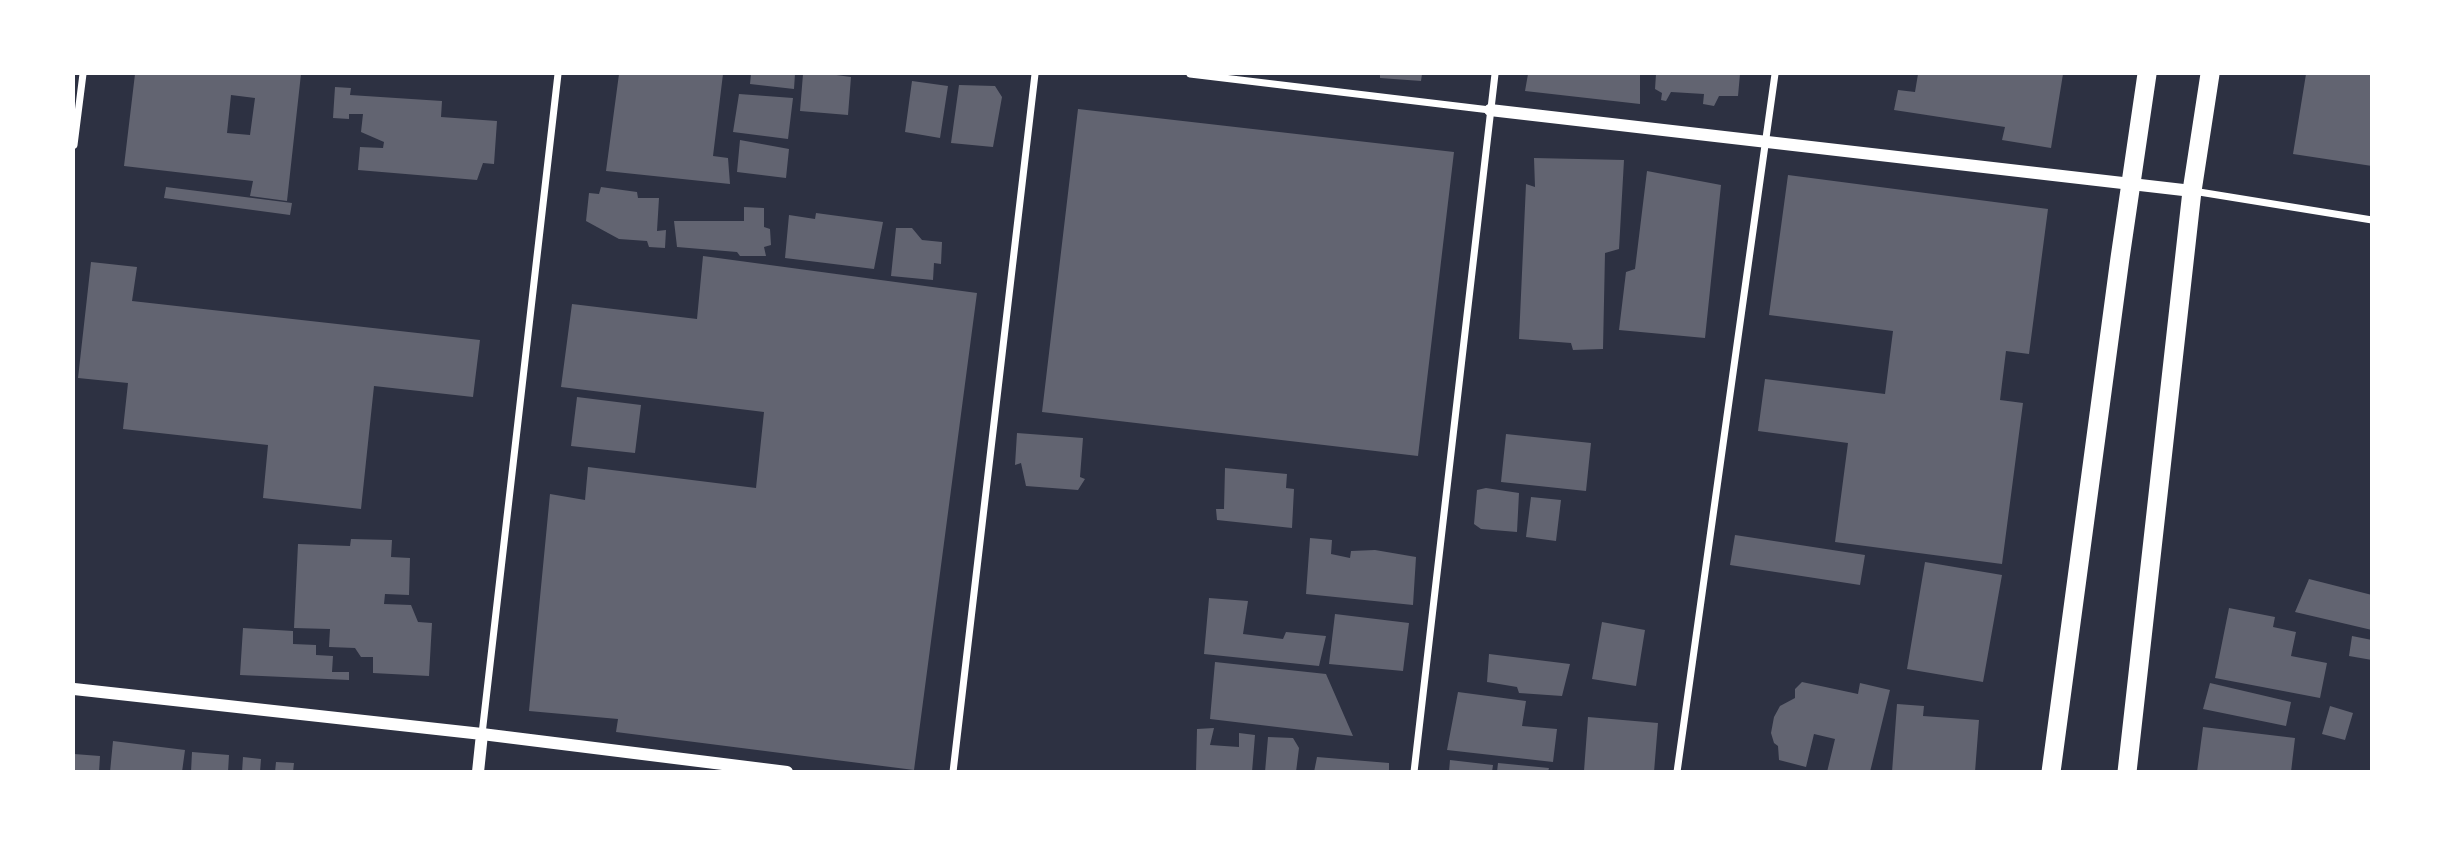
<!DOCTYPE html>
<style>
body{margin:0}
#map{position:relative;width:2445px;height:845px;overflow:hidden;background:#2d3142;font-family:"Noto Serif",serif}
canvas{display:block}
.frame{position:absolute;inset:0;border:75px solid #fff;pointer-events:none}
</style>
<div id="map">
<canvas width="2445" height="845"></canvas>
<div class="frame"></div>
</div>
<script>
const ctx = document.querySelector('canvas').getContext('2d');
ctx.lineJoin = 'round';
function paint(path, color) { ctx.fillStyle = color; ctx.fill(path, 'evenodd'); }
function stroke(path, color, width, dash) { ctx.strokeStyle = color; ctx.lineWidth = width; ctx.lineCap = dash ? 'butt' : 'round'; ctx.setLineDash(dash || []); ctx.stroke(path); }
const building = new Path2D(`
 M135,74H301L287,201L250,196L253,181L124,166ZM231,95L255,98L250,135L227,133Z
 M619,74H723L713,156L728,158L730,184L606,171Z
 M751,74H795L794,89L750,84Z
 M803,74H829L851,77L848,115L800,111Z
 M1380,74H1422L1421,81L1380,78Z
 M1528,74H1640V104L1525,91Z
 M1656,74H1740L1738,96H1719L1714,106L1703,104L1704,94L1671,92L1666,101L1661,100L1662,93L1655,89Z
 M1918,74H2063L2051,148L2002,140L2005,127L1894,110L1898,90L1915,92Z
 M2306,74H2372V166L2293,154Z
 M912,81L948,86L940,138L905,132Z
 M959,85L995,86L1002,97L993,147L951,143Z
 M335,87L351,88L350,95L442,101L441,117L497,121L494,164L483,163L477,180L358,170L360,147L383,148L384,142L361,132L363,114H349V119L333,118Z
 M739,94L793,98L788,139L733,132Z
 M1078,109L1454,152L1418,456L1042,412Z
 M740,140L789,149L786,178L737,172Z
 M1534,158L1624,160L1619,249L1605,253L1603,349L1573,350L1571,343L1519,339L1526,184L1535,187Z
 M1647,171L1721,185L1705,338L1619,330L1626,272L1635,269Z
 M1788,175L2048,209L2029,354L2006,351L2000,400L2023,403L2002,564L1835,542L1848,443L1758,431L1765,379L1885,394L1893,331L1769,315Z
 M166,187L292,203L290,215L164,198Z
 M601,187L637,192L638,198H659L657,231L666,230L665,248L649,247L647,241L619,239L586,221L589,193L599,194Z
 M744,207L764,208V227L770,229L771,245L764,247L766,256H740L737,252L677,247L674,221H744Z
 M816,213L883,222L874,269L785,258L789,215L815,219Z
 M896,228H912L922,240L942,242L941,264L934,263L933,280L891,276Z
 M703,256L977,293L914,770L616,732L618,719L529,711L550,494L585,500L588,467L756,488L764,412L561,387L572,304L697,319Z
 M91,262L137,267L132,301L480,340L473,397L374,386L361,509L263,498L268,445L123,429L128,383L78,378Z
 M577,397L641,405L635,453L571,446Z
 M1017,433L1083,438L1080,477L1085,479L1078,490L1026,486L1021,463L1015,465Z
 M1506,434L1591,443L1586,491L1501,482Z
 M1225,468L1287,474L1286,488L1294,489L1292,528L1217,520L1216,509H1224Z
 M1486,488L1519,493L1517,532L1481,529L1474,524L1477,490Z
 M1531,497L1561,500L1556,541L1526,537Z
 M1735,535L1865,555L1860,585L1730,565Z
 M1310,538L1332,540L1331,554L1350,558L1351,551L1375,550L1416,557L1413,605L1306,594Z
 M351,539L392,540L391,557L410,558L409,595L385,594L384,604L411,605L418,622L432,623L429,676L373,673V657H361L355,648L329,647L330,629L294,628L298,544L350,546Z
 M1925,562L2002,575L1983,682L1907,669Z
 M2309,579L2372,595V630L2295,612Z
 M1209,598L1248,601L1243,634L1283,639L1286,632L1326,636L1319,666L1204,654Z
 M2229,608L2275,617L2273,627L2296,632L2291,656L2327,663L2320,698L2215,678Z
 M1335,614L1409,623L1403,671L1329,664Z
 M1602,622L1645,630L1636,686L1592,679Z
 M243,628L293,631V644L316,645V655L333,656L332,672H349V680L240,675Z
 M2352,636L2372,640V660L2349,656Z
 M1489,654L1570,664L1562,696L1519,693L1517,687L1487,682Z
 M1215,662L1326,674L1353,736L1210,719Z
 M1802,682L1858,694L1860,683L1890,690L1870,772H1827L1835,739L1814,734L1806,767L1779,760L1778,746L1774,743L1771,733L1774,717L1780,706L1795,698V689Z
 M2210,683L2291,702L2286,726L2203,709Z
 M1458,692L1526,701L1522,726L1557,729L1553,762L1447,750Z
 M1897,704L1924,706L1923,716L1979,720L1975,772H1892Z
 M2330,706L2353,713L2345,740L2322,734Z
 M1588,717L1658,723L1654,772L1584,771Z
 M2203,727L2295,738L2291,772H2197Z
 M1214,728L1210,745L1239,747V733L1255,735L1252,772H1196L1197,729Z
 M1268,737L1293,738L1299,748L1296,772H1265Z
 M113,741L185,750L182,772H110Z
 M192,752L229,755L228,772H191Z
 M74,754L100,756L99,772H74Z
 M243,757L261,759L260,772H242Z
 M1317,757L1389,763V772H1314Z
 M1450,760L1493,765L1492,772H1449Z
 M276,762L294,763L293,772H275Z
 M1498,763L1549,768L1548,772H1497Z`);
const minor = new Path2D(`
 M1190,74L1490,110
 M74,145L83,74
 M2193,191L2372,220
 M482,734L558,74
 M953,772L1035,74
 M1414,772L1495,74
 M1677,772L1775,74`);
const tertiary = new Path2D(`
 M1490,110L2192,191
 M74,689L482,734L787,772
 M478,772L482,734`);
const trunk = new Path2D(`
 M2051,772L2120,258L2147,74
 M2127,772L2192,191L2210,74`);
paint(building, '#626471');
stroke(minor, '#fff', 7);
stroke(tertiary, '#fff', 12);
stroke(trunk, '#fff', 19);
</script>
